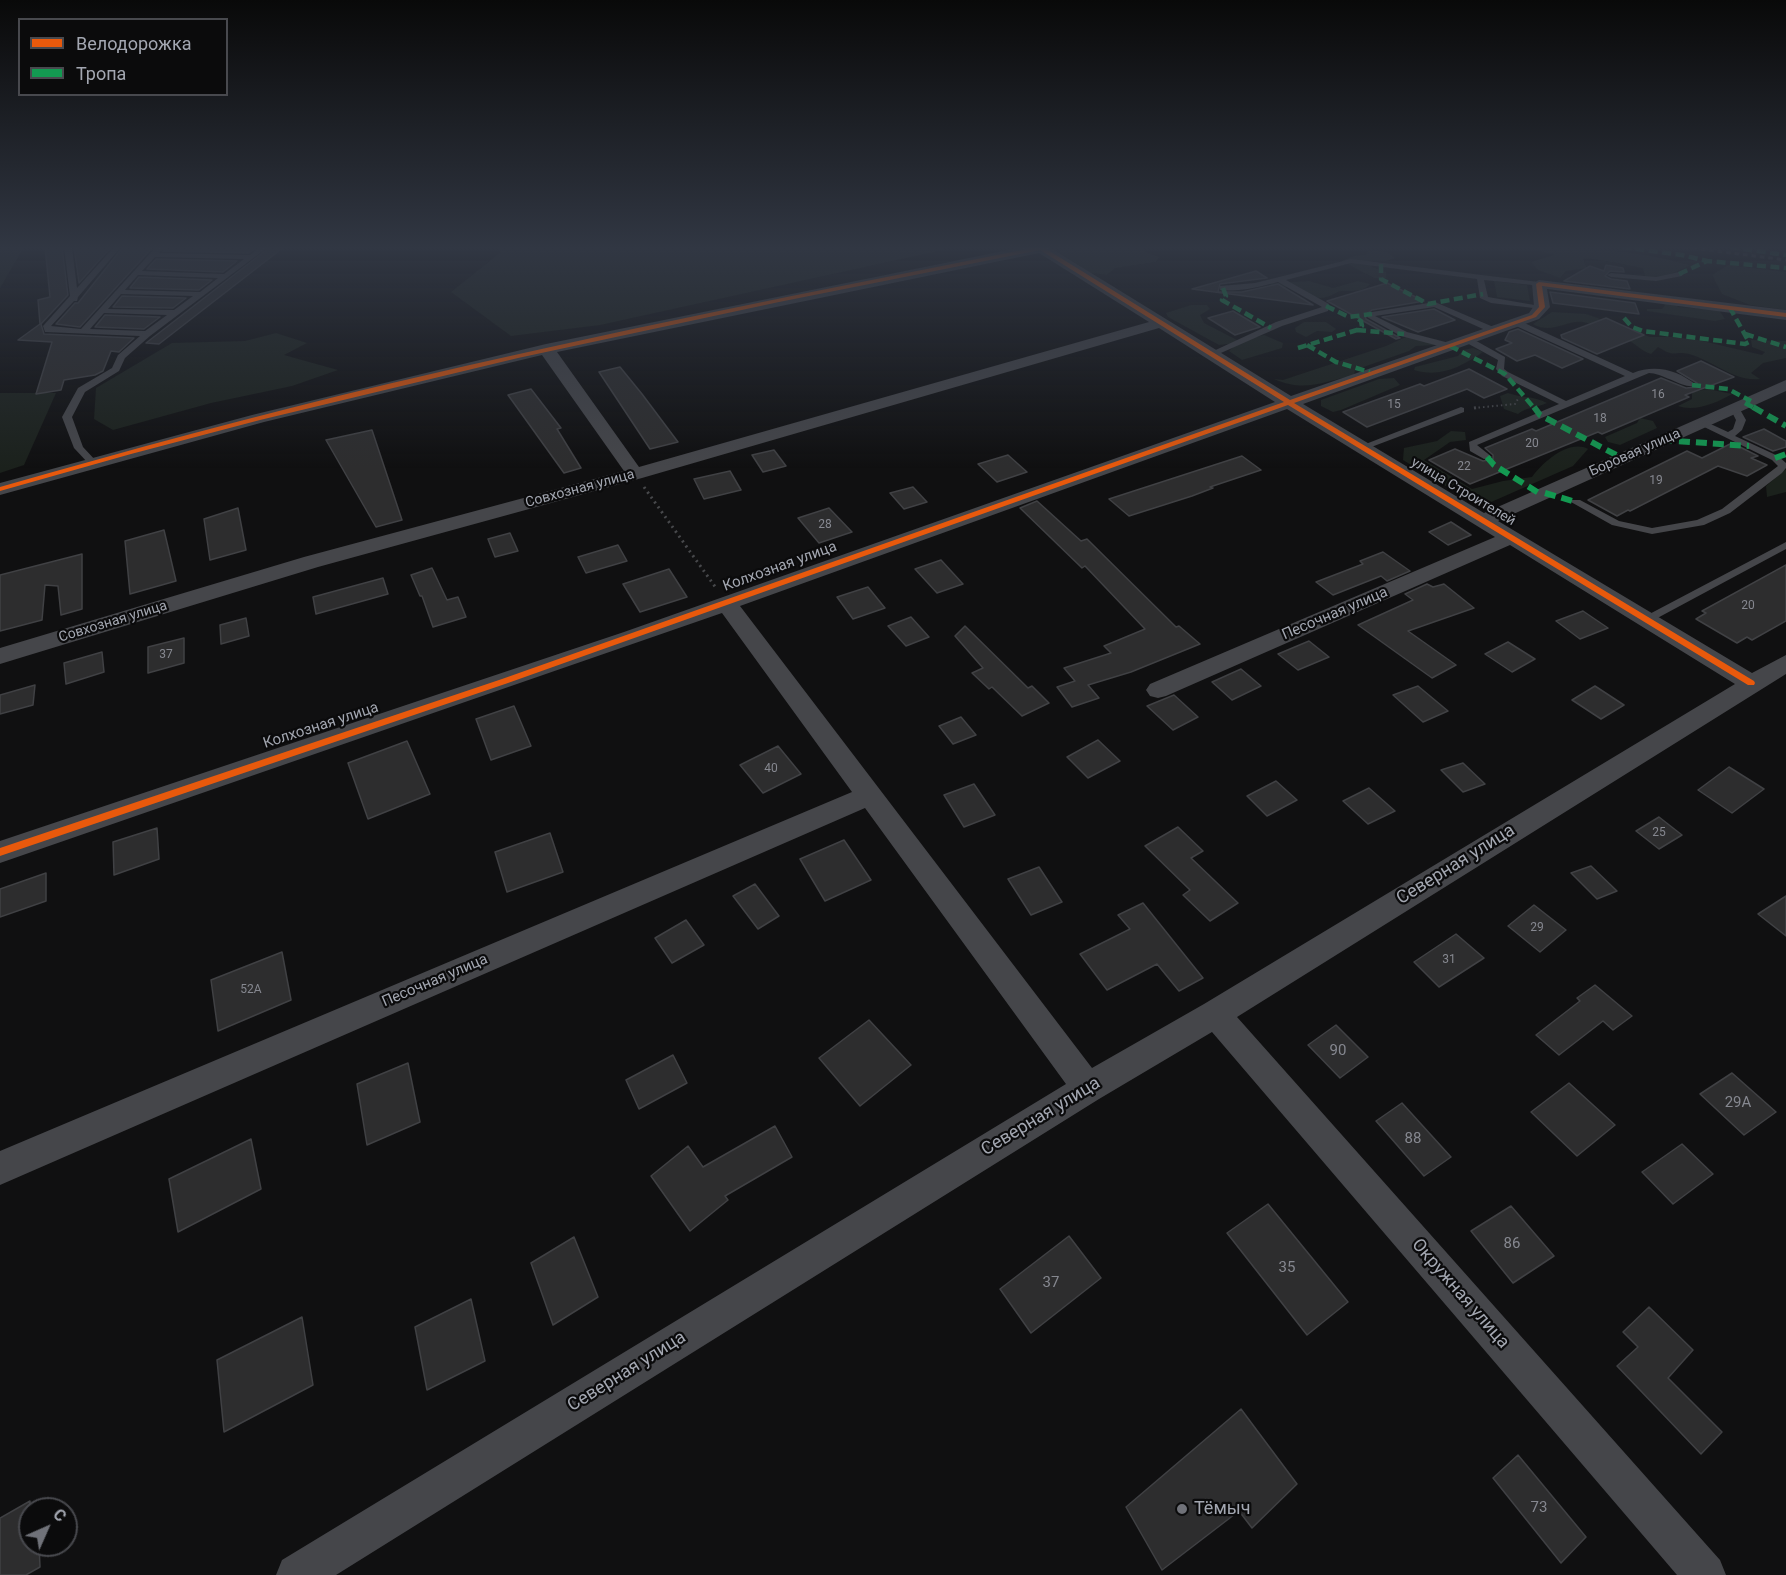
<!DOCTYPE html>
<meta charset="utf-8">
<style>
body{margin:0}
#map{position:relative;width:1786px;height:1575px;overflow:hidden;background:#101011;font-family:Roboto,sans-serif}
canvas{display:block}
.legend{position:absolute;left:18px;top:18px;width:210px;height:78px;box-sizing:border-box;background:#0b0b0c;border:2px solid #48494e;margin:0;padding:8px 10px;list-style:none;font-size:18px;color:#a3a7b1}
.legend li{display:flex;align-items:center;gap:12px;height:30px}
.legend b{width:30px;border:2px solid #48494e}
.north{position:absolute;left:18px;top:1497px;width:60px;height:60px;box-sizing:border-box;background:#0b0b0c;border:2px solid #48494e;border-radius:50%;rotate:45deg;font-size:16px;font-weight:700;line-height:24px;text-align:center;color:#a3a7b1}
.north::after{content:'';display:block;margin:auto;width:21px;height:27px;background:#707279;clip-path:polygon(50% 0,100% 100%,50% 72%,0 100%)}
</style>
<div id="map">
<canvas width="1786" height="1575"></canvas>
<ul class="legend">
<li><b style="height:8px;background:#e8590c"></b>Велодорожка</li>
<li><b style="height:8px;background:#139951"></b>Тропа</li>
</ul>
<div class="north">С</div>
</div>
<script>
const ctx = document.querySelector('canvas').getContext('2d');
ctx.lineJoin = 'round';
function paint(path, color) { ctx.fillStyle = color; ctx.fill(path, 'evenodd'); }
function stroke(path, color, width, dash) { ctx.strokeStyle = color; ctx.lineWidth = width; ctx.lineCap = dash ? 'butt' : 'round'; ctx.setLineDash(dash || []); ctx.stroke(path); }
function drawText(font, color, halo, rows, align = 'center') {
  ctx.font = font + ' Roboto,sans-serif'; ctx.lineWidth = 4.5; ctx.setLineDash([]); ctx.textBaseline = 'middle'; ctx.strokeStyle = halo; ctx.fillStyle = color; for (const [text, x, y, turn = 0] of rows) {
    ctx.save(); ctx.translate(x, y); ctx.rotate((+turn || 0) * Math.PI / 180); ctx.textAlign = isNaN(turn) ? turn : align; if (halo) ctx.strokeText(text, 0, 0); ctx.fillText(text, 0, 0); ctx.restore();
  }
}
const green = new Path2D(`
 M0,247H24L0,288Z
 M495,247H956L600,325L511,336L451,292L501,252Z
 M1074,247H1143L1145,252L1159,257L1156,262L1115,268L1107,275L1091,273L1056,251Z
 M1525,247C1581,247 1636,250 1690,265C1676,272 1661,280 1645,276L1643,268C1629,266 1594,257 1583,259L1587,268L1566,271L1560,278L1538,270L1531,262L1555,255Z
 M1369,250L1387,252L1395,258L1386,261H1370L1372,267L1386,272V278H1374L1342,261L1354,256L1366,255Z
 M1728,265L1786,272V310L1750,305L1722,294L1712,275Z
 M1309,281L1333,288L1358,281L1370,284C1363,292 1354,291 1344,291C1338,290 1332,296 1326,297C1315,301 1301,291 1291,286L1275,290L1265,289L1272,283Z
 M1494,281L1527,285L1530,301L1497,297Z
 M1659,301L1674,302L1678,307L1719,310L1725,319L1715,321L1647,311V309H1662L1665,305Z
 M1191,305H1207L1210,309L1200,315L1204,323L1239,341L1264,335L1283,343L1282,348L1242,360L1229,351L1234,346L1227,344L1219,345L1168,317L1166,313Z
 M1552,312L1586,314L1598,318L1608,327L1634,331L1650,337H1672L1698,340L1762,355L1765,352L1752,347L1751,340L1786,341V358L1763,363L1751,373L1760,379C1734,382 1714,361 1689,354C1674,350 1677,359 1658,347L1651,354C1642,351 1638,346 1631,342C1624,339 1615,339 1608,335C1599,330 1595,324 1583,322C1565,320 1552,335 1533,324Z
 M1304,322H1326L1336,329L1332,332L1317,331L1306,337L1296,332L1295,328Z
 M276,333L307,343L284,355L338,370L292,386L211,403L113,430L94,419L96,388L172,343L245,341Z
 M1408,336L1439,340L1437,345L1416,346L1409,351L1355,370L1354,376C1322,381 1306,393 1274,379L1283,380L1386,346Z
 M1473,348L1483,352C1461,367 1440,378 1414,370L1415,367L1458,356L1463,350Z
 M1394,378L1400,385L1341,410L1333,412L1321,406V400L1379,379Z
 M1708,389L1732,394C1717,403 1695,412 1678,406L1692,399V392Z
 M0,393H56L24,465L0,473Z
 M1508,393C1522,398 1534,396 1547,403C1537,408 1526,407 1518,414L1504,409L1500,396Z
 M1640,418L1653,421L1657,428L1620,445L1608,442L1605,437L1637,423Z
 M1451,431L1465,432L1466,440L1450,442L1424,460L1472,489L1503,481L1532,477C1543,462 1569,439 1588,449L1573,466L1489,503L1472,502L1403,460L1404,448L1437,441Z
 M1786,469V492L1767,497L1766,486Z`);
const building = new Path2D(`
 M45,247H62L68,295L41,324L44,334L134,338L119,352L111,351L103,371L95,375L64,380L61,390L36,394L52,342L18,340L40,324L38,300L50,297Z
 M74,247H111L79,283Z
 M123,247H153L80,327L56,324L75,303H78Z
 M165,247H256L249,253L163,251Z
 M270,247H284L159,344L146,343Z
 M156,259L237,261L223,272L147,269Z
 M1606,265L1623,268L1624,272L1610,271L1605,276L1611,279L1627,281L1630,289L1564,281L1590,266L1604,271Z
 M1256,271L1267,278L1220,284L1218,292H1242L1278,284L1313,305L1192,289Z
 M139,277L212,280L199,290L130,288Z
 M1387,283L1424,301L1372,310L1365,315L1366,319L1400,338L1396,339L1327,301Z
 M1550,292L1635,303L1639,314L1553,303Z
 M122,296L186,298L173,308L113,307Z
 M1434,309L1455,320L1418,332L1382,317Z
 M1233,311L1260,327L1235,335L1208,318Z
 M105,315L160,317L144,329L95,327Z
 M1606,318L1644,335L1597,354L1562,338L1561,335Z
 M1518,329L1583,359L1562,368L1535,355L1517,361L1496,349L1512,343L1505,340L1509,332Z
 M1701,361L1734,377L1685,395L1689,397L1602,434L1598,432L1470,484L1429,460L1455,449L1483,461L1493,459V455L1485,448L1532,429L1536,431L1661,378L1686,388L1697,387V383L1677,371Z
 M620,367L642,394L678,442L650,449L599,372Z
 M1469,369L1507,389L1484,398L1467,389L1367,427L1343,412L1420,384L1424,386Z
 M531,389L561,428L557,429L581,468L564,473L508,395Z
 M1764,429L1786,441V447L1773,451L1743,437Z
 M372,430L402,520L376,527L326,440Z
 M1732,443L1758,456L1751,458L1767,465L1747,476L1718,466L1630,511L1628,510L1617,516L1588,500L1687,451L1702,458Z
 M774,450L786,466L763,472L752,455Z
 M1008,455L1027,472L997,482L978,464Z
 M1242,456L1261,470L1210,487L1213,488L1192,496L1129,516L1109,499Z
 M730,471L741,490L704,499L694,479Z
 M913,487L927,502L904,509L890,493Z
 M1037,501L1081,541L1087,539L1176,627L1179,626L1200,644L1131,672L1088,685L1099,698L1072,707L1057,687L1075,681L1064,668L1111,653L1104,646L1145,629L1085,566L1082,568L1020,508Z
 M238,508L246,550L210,560L204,519Z
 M829,508L852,532L819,543L798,518Z
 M1451,522L1471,535L1448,545L1429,532Z
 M164,530L176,581L130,594L125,541Z
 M510,533L518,551L495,557L488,539Z
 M618,545L627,561L586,573L578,557Z
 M1383,552L1410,571L1387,581L1381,576L1333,595L1316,582L1363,564L1360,561Z
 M82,554V609L61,615L58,586L45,585L42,620L0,631V575Z
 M941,560L963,584L937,593L915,569Z
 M1786,565V621L1752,640L1747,637L1737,643L1696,619L1706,613L1702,611Z
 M432,568L447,600L458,597L466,617L433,627L422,596H420L411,575Z
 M669,569L687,597L640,612L623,584Z
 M383,578L388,594L316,614L313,597Z
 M1427,584L1433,587L1444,584L1474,608L1408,631L1456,665L1432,678L1358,625L1413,600L1405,594Z
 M868,587L885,608L853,619L837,597Z
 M1583,611L1608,628L1580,639L1556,621Z
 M911,617L929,637L906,646L888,626Z
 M246,618L249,636L221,644L220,625Z
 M965,626L1028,688L1032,686L1049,703L1022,716L992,687L989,689L972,673L983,668L955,636Z
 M184,638V663L148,673V647Z
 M1309,641L1329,657L1298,670L1278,654Z
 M1508,642L1535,659L1512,672L1485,654Z
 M102,652L104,672L66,684L64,663Z
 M1241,669L1261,686L1232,700L1212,682Z
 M35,685L33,705L0,714V695Z
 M1418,686L1448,711L1423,722L1393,695Z
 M1595,686L1624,705L1601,719L1572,700Z
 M1174,695L1198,717L1173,730L1147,706Z
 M514,706L531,746L491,760L476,719Z
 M961,717L976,735L953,744L939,726Z
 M1098,740L1120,761L1088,778L1067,757Z
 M407,741L430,794L368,819L348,763Z
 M778,746L801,774L763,793L740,765Z
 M1463,763L1485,784L1463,792L1441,770Z
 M1729,767L1764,789L1732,813L1698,790Z
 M1276,781L1297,800L1267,816L1247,796Z
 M974,784L995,815L964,827L944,795Z
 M1369,788L1395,811L1368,824L1343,801Z
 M1659,817L1682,835L1659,849L1636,831Z
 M1178,827L1203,851L1191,858L1238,903L1210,921L1183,895L1190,890L1145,846Z
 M157,828L159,859L114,875L113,842Z
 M550,833L563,872L507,892L495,852Z
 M844,840L871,880L825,901L800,859Z
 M1591,866L1617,891L1597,899L1571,873Z
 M1039,867L1062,902L1031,915L1008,879Z
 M46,873V901L0,917V889Z
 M755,884L779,916L758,929L733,896Z
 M1786,896V936L1758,914Z
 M1143,903L1203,978L1179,991L1157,964L1107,990L1080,954L1130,929L1118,915Z
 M1534,905L1566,930L1540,952L1508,926Z
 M686,920L704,945L672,963L655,938Z
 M1456,934L1484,958L1439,987L1414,962Z
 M282,952L291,1000L218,1031L211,980Z
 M1595,985L1632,1016L1613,1030L1603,1021L1559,1055L1536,1035L1580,1001L1577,998Z
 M869,1020L911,1065L860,1106L819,1058Z
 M1336,1025L1368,1057L1340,1078L1308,1045Z
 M673,1055L687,1083L639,1109L626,1080Z
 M408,1063L420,1122L367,1145L357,1084Z
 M1732,1073L1776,1112L1744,1135L1700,1094Z
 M1569,1083L1615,1125L1577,1156L1531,1112Z
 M1402,1103L1451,1157L1424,1176L1376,1121Z
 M775,1126L792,1157L725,1196L728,1200L690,1231L651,1176L688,1146L703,1167Z
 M251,1139L261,1189L178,1232L169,1179Z
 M1682,1144L1713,1174L1673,1204L1642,1172Z
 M1268,1204L1348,1302L1307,1335L1227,1233Z
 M1511,1206L1554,1256L1513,1283L1471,1231Z
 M1069,1236L1101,1278L1031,1333L1000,1289Z
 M574,1237L598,1297L553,1325L531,1263Z
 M471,1299L485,1361L427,1390L415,1327Z
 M1649,1307L1693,1350L1668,1378L1722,1432L1701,1454L1617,1366L1638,1347L1623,1332Z
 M302,1317L313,1385L224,1432L217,1360Z
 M1241,1409L1297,1484L1252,1528L1239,1511L1162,1570L1126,1507Z
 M1518,1455L1586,1537L1561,1563L1493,1478Z
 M30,1501V1545H39L40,1567L26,1575H0V1518Z`);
const pathFar1 = new Path2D(`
 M1474,408L1515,404L1519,397`);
const path = new Path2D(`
 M1474,408L1480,407
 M644,487L716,588`);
const service = new Path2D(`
 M64,247H72L77,288L114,247H121L78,297L77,301H74L51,326L81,329L156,247H163L159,253L250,255L260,247H268L150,336L125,358L119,371L85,392L72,417L83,447L97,462L92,465L89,464L74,448L62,417L78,388L112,368L118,355L140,336L45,332L43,326L70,296ZM155,257L244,259L224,274L142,271ZM138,275L218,278L200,292L125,290ZM121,294L193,296L174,310L108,309ZM104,313L167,315L145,331L90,329Z
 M1751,247H1765L1762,249Z
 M1351,259L1539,282L1543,284L1542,286L1484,280L1488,297L1546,307L1542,309L1491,303L1480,298L1477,279L1351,263L1286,280L1329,304L1328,311L1282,326L1214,356L1207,354L1276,322L1322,307L1278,282C1260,287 1239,292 1220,290V286L1255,283Z
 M1679,272L1683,274L1682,276L1656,281L1611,277L1607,275L1611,273L1656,277Z
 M1435,302L1498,329L1499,331L1492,333L1434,307L1375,316L1407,332L1453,344L1454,346L1450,349L1401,336L1367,317L1372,312Z
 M1514,321H1520L1633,373C1655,364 1678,370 1696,385C1687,391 1663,373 1649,373L1477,445L1492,457L1484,459L1470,451L1469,442L1559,404L1502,376L1496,369L1498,360L1465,342V338H1471L1505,357L1504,369L1508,372L1566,401L1625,376L1514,325Z
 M1735,405L1738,406L1746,420L1742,430L1735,436L1778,456L1786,463V468L1782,473L1730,513L1704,525L1652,534L1612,525L1571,502L1572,500H1580L1619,521L1652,528L1697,520L1722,509L1778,466L1772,460L1696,423L1704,421L1728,432L1733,429L1736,420L1730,408Z
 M1461,407L1464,408V412L1366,449L1358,447Z
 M1786,542V549L1650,622L1646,623L1640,619Z`);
const minor = new Path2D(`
 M1023,247H1049L1291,396L1529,313L1534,306L1532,284L1539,280L1786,310V320L1547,289L1550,307L1539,319L1303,404L1484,513L1786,380V391L1498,521L1752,673L1786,655V674L1237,1017L1720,1560L1726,1575H1677L1212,1032L1099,1099L336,1575H276L282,1560L1066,1084L865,808L0,1185V1151L852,792L722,613L0,863V841L624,632L1275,402L1159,328L642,478L318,567L0,664V648L304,557L624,471L542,355L264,422L0,495V483L252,415L546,344ZM1039,253L1149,322L639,467L557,352ZM1287,409L1495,537L1150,684L1146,690L1150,696L1158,698L1166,696L1510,545L1735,684L1204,1004L1092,1068L740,606Z`);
const rail = new Path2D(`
 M1684,247L1786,260`);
const quietFar1 = new Path2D(`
 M1622,247L1682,255L1707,261
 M1730,247L1786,255
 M1381,264V279L1428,304L1483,294
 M1679,274L1707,261L1786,268
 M1223,288L1226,296L1222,300L1271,328
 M1326,306L1349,317L1372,314
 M1624,318L1632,327L1643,331L1745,344L1749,342L1730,308
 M1357,330L1404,334
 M1745,334L1786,347
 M1307,345L1336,362L1370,372
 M1450,346L1505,374L1535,409
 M1298,348L1357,330L1362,326L1361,321L1355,317
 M1692,385L1728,389L1751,401
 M1745,403L1756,409`);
const quiet = new Path2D(`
 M1534,407L1540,415L1622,458
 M1753,407L1786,426
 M1662,440L1749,446
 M1487,457L1494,465L1542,495
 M1775,458L1786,454
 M1545,493L1576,502`);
const cycleway = new Path2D(`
 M1037,247H1043L1290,400L1532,315L1539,307L1536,284L1539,282L1786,313V317L1542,286L1545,307L1536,317L1294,403L1754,681L1755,683L1754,685H1748L1288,405L508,683L0,856V848L502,679L1284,402L1040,250L779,302L518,358L260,420L131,454L0,491V487C129,450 258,415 388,384C603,333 820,290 1037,247Z`);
const markers = [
 [1182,1509,6,"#707279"]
];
const numberNames = [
 ["16",1658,395],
 ["15",1394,405],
 ["18",1600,419],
 ["20",1532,444],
 ["22",1464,467],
 ["19",1656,481],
 ["28",825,525],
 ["20",1748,606],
 ["37",166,655],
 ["40",771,769],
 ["25",1659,833],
 ["29",1537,928],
 ["31",1449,960],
 ["52А",251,990]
];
const farStreetnames = [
 ["Боровая улица",1635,453,-24],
 ["Совхозная улица",580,489,-15],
 ["улица Строителей",1463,492,31],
 ["Совхозная улица",113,622,-17]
];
const streetNames = [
 ["Колхозная улица",780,567,-20],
 ["Песочная улица",1335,614,-23],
 ["Колхозная улица",321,726,-18],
 ["Песочная улица",435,981,-23]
];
const nearNumbernames = [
 ["90",1338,1051],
 ["29А",1738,1103],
 ["88",1413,1139],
 ["86",1512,1244],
 ["35",1287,1268],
 ["37",1051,1283],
 ["73",1539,1508]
];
const nearStreetnames = [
 ["Северная улица",1456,865,-32],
 ["Северная улица",1041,1117,-31],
 ["Окружная улица",1460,1294,49],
 ["Северная улица",627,1372,-32]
];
const nearPoinames = [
 ["Тёмыч",1194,1509]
];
paint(green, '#1b211c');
paint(building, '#2d2d2e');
stroke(building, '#404144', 1.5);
stroke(pathFar1, '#47484b', 2, [1.5, 3]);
stroke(path, '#47484b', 3, [2, 4]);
paint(service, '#45464a');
paint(minor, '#45464a');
stroke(rail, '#47484a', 3, [4.5, 4]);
stroke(quietFar1, '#139951', 4.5, [9, 4.5]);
stroke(quiet, '#139951', 6, [11, 6]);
paint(cycleway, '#e8590c');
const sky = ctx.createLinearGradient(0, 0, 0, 468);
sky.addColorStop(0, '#090909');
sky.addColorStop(0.53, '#313743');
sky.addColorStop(1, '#31374300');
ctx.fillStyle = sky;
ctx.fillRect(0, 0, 1786, 468);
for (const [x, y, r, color] of markers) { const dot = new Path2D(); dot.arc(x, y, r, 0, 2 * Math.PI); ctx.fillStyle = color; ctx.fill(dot); stroke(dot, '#0b0b0c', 2); }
drawText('12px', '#868890', null, numberNames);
drawText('14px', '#a3a7b1', '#0b0b0c', farStreetnames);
drawText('15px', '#a3a7b1', '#0b0b0c', streetNames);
drawText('15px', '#868890', null, nearNumbernames);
drawText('18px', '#a3a7b1', '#0b0b0c', nearStreetnames);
drawText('18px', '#a3a7b1', '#0b0b0c', nearPoinames, 'left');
</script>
